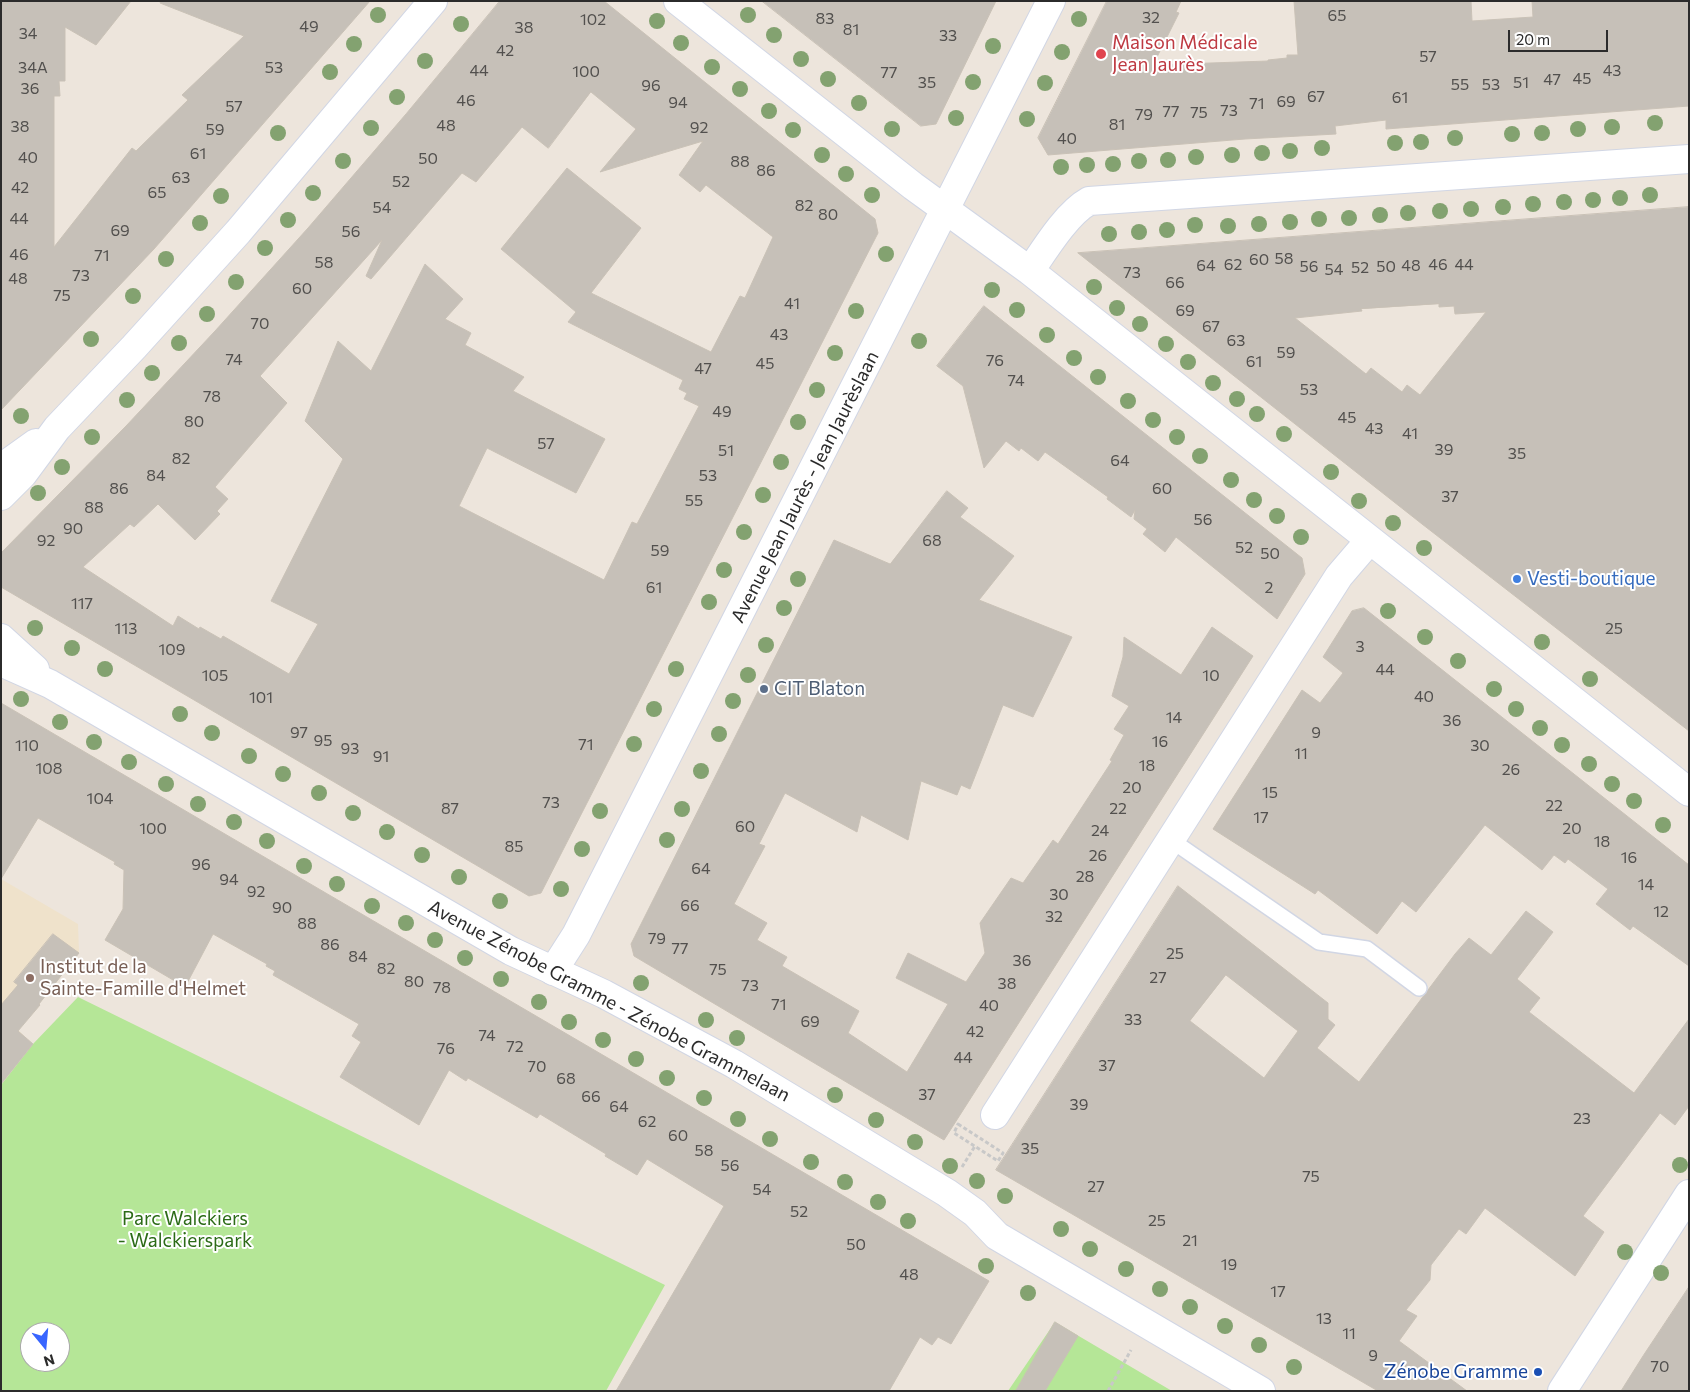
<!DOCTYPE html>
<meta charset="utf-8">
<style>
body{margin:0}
#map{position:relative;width:1690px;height:1392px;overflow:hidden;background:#ede5dc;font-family:Commissioner,sans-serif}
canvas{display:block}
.frame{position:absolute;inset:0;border:2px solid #2b2b2b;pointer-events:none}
.north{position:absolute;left:20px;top:1322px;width:50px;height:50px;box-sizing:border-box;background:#fff;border:1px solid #aaa;border-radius:50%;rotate:163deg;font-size:14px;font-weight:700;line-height:20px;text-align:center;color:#2b2b2b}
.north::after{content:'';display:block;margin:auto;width:18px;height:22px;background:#3865ff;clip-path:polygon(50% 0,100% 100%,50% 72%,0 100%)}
.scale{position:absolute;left:1508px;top:30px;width:100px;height:22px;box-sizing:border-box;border:2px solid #2b2b2b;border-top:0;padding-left:6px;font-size:15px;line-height:18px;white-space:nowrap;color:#2b2b2b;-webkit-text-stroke:4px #fff;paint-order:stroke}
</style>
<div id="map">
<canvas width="1690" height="1392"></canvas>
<div class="frame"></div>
<div class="north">N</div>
<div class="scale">20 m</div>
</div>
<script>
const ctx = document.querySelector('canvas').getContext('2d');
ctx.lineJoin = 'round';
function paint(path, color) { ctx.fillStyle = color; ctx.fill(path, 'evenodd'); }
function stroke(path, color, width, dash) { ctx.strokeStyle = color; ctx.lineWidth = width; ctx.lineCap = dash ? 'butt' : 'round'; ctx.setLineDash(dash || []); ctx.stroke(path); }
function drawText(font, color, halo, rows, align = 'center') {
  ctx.font = font + ' Commissioner,sans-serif'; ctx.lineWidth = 4; ctx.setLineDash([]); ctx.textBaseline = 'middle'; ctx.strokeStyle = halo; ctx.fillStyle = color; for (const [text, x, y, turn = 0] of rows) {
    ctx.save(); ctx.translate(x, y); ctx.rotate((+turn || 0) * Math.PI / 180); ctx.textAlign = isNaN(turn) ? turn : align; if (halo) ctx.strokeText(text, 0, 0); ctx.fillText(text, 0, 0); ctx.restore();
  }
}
const education = new Path2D(`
 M1,879L78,924L79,953L40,1003V1005L18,1030L33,1044L1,1085Z`);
const green = new Path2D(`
 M78,997L665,1285L606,1391H1V1085L33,1044ZM30,1332H60V1362H30Z
 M1055,1322L1172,1391H1008Z`);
const building = new Path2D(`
 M1,1H131L96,45L65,27V81H59L60,96H54V247L132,148L136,151L188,100L182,95L244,36L160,3L161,1H370L154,249L1,410Z
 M500,1H604L875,219L878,233L541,893L529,896L1,587V553L126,426L215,331L308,228L406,114ZM591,92L636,129L600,172L703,141L679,175L700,192L706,185L773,237L745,298L740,296L711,352L591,293L641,228L567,168L501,249L576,312L568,322L683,380L679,389L687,393L684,399L699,406L637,524L632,522L604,580L459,506L487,448L576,493L605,439L513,391L524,377L465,345L471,333L445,319L463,299L425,264L371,371L338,341L305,421L343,459L271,601L318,624L289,674L223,636L221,639L200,627L199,629L178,616L173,626L83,567L130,524L134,527L158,504L195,540L220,514L217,511L228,499L215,487L287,403L260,376L382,240L366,276L371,279L462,173L476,182L522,127L548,148Z
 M762,1H996L936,124L921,126Z
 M1107,1H1181L1176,12L1179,13L1153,65L1268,61V60L1287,58V55H1298L1294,1H1471L1472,21L1533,17L1532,1H1689V106L1386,129V120L1335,126L1336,134L1245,139L1048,155L1038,138Z
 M1689,207V731L1422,524L1078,253ZM1439,304V307L1454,306L1455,314L1486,312L1420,395L1407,385L1402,392L1371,368L1366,374L1295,318L1362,311L1361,309Z
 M984,306L1302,558L1305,574L1277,619L1176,537L1165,552L1143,534L1147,529L1134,519L1135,510L1131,517L1107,499L1108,497L1045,452L1038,461L1021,448L1019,451L1006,441L984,468L963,386L937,366Z
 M947,491L968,508L960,517L1014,556L979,600L1072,637L1033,717L1003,705L970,789L961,785L957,795L921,781L908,840L861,815L857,832L785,793L759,844L765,846L734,904L767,923L757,940L787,957L782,966L859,1011L848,1033L907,1072L948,1004L896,978L908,953L966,982L985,953L980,923L1011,878L1023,883L1053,840L1058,844L1112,761L1110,760L1124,735L1114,729L1129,706L1112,696L1123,657L1124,637L1181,675L1212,627L1253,656L944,1140L634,956L631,944L834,540L890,564Z
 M1364,608L1689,865V966L1633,926L1630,930L1596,904L1608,889L1568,859L1565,863L1554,855L1542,870L1485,825L1416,912L1402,901L1377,934L1318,890L1315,894L1213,829L1302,690L1320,703L1343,673L1323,657L1352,611Z
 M1,703L989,1281L951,1344L938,1337L932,1345L920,1337L889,1391H616L724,1206L647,1159L637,1175L605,1156L606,1154L540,1114L537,1118L468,1078L466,1081L449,1070L419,1125L340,1077L361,1042L352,1036L359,1024L273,975L275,971L266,966L267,964L213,934L185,987L105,940L123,909L124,870L114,864L115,862L38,818L1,879Z
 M1178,886L1328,1003V1019L1335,1025L1317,1048L1359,1082L1455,954L1469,938L1491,955L1526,911L1553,932L1517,979L1540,998L1529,1012L1634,1093L1689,1019V1106L1675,1125L1660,1113L1583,1216L1604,1232L1575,1276L1485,1208L1466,1234L1459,1229L1431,1265L1430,1280L1406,1310L1417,1316L1399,1341L1467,1391H1378L996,1170ZM1226,975L1298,1031L1264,1078L1190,1021Z
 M53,934L79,953L39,1004L40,1005L18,1031L33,1044L1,1084V1005L18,985L14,982Z
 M1689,1287V1391H1621L1643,1356Z
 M1055,1322L1078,1336L1045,1391H1016Z`);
const path = new Path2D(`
 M958,1124L1003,1153L998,1161L954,1133Z
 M962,1167L975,1146
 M1108,1391L1131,1350`);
const lane = new Path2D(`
 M1171,840L1319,942L1367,949L1419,988`);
const street = new Path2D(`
 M678,1L913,186L1030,271L1689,792
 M1030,271C1045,249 1067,213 1089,201L1689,159
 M1,468L36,443
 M1,496L23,474L57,428L134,347L238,232L433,1
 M553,971L576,935L1051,1
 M995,1115L1339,576L1369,541
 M1562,1391L1689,1194`);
const secondary = new Path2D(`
 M1,638L35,669
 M1,662L50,684L511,951L604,994L734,1064L947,1193L975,1213L997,1236L1261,1391`);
const trees = [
 [378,15],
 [748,15],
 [1079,19],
 [657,21],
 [461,24],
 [774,35],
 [681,43],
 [354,44],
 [993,46],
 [1062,52],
 [801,59],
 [425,61],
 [712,67],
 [330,72],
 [828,79],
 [973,82],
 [1045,83],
 [740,89],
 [397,97],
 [859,103],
 [769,111],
 [956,118],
 [1027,119],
 [1655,123],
 [1612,127],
 [371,128],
 [892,129],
 [1578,129],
 [793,130],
 [278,133],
 [1542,133],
 [1512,134],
 [1455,138],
 [1421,142],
 [1395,143],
 [1322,148],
 [1290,151],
 [1262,153],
 [822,155],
 [1232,155],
 [1196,157],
 [1168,160],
 [343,161],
 [1139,161],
 [1113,164],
 [1087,165],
 [1061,167],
 [846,174],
 [313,193],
 [872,195],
 [1650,195],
 [221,196],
 [1620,198],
 [1593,200],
 [1564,202],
 [1533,204],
 [1503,207],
 [1471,209],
 [1440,211],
 [1408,213],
 [1380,215],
 [1349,218],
 [1319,219],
 [288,220],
 [1290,222],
 [200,223],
 [1259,224],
 [1195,225],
 [1228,226],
 [1167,230],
 [1139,232],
 [1109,234],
 [265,248],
 [886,254],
 [166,259],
 [236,282],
 [1094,287],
 [992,290],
 [133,296],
 [1117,308],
 [1017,310],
 [856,311],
 [207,314],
 [1140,324],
 [1047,335],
 [91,339],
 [919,341],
 [179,343],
 [1166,344],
 [835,353],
 [1074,358],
 [1188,362],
 [152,373],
 [1098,377],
 [1213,383],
 [817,390],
 [1237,399],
 [127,400],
 [1128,401],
 [1257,414],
 [21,416],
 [1153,420],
 [798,422],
 [1284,434],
 [92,437],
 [1177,437],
 [1200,456],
 [781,462],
 [62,467],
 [1331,472],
 [1231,480],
 [38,493],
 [763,495],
 [1254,500],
 [1359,501],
 [1277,516],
 [1393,523],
 [744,532],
 [1301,537],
 [1424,548],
 [724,570],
 [798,579],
 [709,602],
 [784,608],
 [1388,611],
 [35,628],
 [1425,637],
 [1542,642],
 [766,645],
 [72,648],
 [1458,661],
 [105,669],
 [676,669],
 [748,675],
 [1590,679],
 [1494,689],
 [21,699],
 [733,701],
 [654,709],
 [1516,709],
 [180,714],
 [60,722],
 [1540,728],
 [212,733],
 [719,734],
 [94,742],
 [634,744],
 [1562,745],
 [249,756],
 [129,762],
 [1589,764],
 [701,771],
 [283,774],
 [166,784],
 [1612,784],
 [319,793],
 [1634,801],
 [198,804],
 [682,809],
 [600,811],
 [353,813],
 [234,822],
 [1663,825],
 [387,832],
 [667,840],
 [267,841],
 [582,849],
 [422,855],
 [304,866],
 [459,877],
 [337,884],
 [561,889],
 [500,901],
 [372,906],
 [406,923],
 [435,940],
 [465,958],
 [501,979],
 [641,983],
 [539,1002],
 [706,1020],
 [569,1022],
 [737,1038],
 [603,1040],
 [636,1059],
 [667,1078],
 [835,1095],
 [704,1098],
 [738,1119],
 [876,1120],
 [770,1139],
 [915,1142],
 [811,1162],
 [1680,1165],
 [950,1166],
 [977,1181],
 [845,1182],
 [1005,1196],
 [878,1202],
 [908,1221],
 [1061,1229],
 [1090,1249],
 [1625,1252],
 [986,1266],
 [1126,1269],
 [1661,1273],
 [1160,1289],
 [1028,1293],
 [1190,1307],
 [1225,1326],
 [1259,1345],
 [1294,1367]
];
const markers = [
 [1101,54,6,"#e0444e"],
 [1517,579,5,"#3f7fe0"],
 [764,689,5,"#5c6f8a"],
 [30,978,5,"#8d6e63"],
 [1538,1372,5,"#1a4fb4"]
];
const numberNames = [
 ["65",1337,16],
 ["32",1151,18],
 ["83",825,19],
 ["102",593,20],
 ["49",309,27],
 ["38",524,28],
 ["81",851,30],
 ["34",28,34],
 ["33",948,36],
 ["42",505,51],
 ["57",1428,57],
 ["34A",33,68],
 ["53",274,68],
 ["44",479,71],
 ["43",1612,71],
 ["100",586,72],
 ["77",889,73],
 ["45",1582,79],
 ["47",1552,80],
 ["35",927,83],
 ["51",1521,83],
 ["55",1460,85],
 ["53",1491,85],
 ["96",651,86],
 ["36",30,89],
 ["67",1316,97],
 ["61",1400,98],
 ["46",466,101],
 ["69",1286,102],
 ["94",678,103],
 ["71",1257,104],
 ["57",234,107],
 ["73",1229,111],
 ["77",1171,112],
 ["75",1199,113],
 ["79",1144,115],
 ["81",1117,125],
 ["48",446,126],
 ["38",20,127],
 ["92",699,128],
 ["59",215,130],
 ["40",1067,139],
 ["61",198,154],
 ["40",28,158],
 ["50",428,159],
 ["88",740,162],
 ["86",766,171],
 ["63",181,178],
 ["52",401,182],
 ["42",20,188],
 ["65",157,193],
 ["82",804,206],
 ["54",382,208],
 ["80",828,215],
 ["44",19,219],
 ["69",120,231],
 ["56",351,232],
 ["46",19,255],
 ["71",102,256],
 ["58",1284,259],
 ["60",1259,260],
 ["58",324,263],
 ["62",1233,265],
 ["46",1438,265],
 ["44",1464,265],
 ["64",1206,266],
 ["48",1411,266],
 ["56",1309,267],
 ["50",1386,267],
 ["52",1360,268],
 ["54",1334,270],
 ["73",1132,273],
 ["73",81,276],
 ["48",18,279],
 ["66",1175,283],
 ["60",302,289],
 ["75",62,296],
 ["41",792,304],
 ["69",1185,311],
 ["70",260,324],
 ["67",1211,327],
 ["43",779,335],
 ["63",1236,341],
 ["59",1286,353],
 ["74",234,360],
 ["76",995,361],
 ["61",1254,362],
 ["45",765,364],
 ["47",703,369],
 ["74",1016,381],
 ["53",1309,390],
 ["78",212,397],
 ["49",722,412],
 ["45",1347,418],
 ["80",194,422],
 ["43",1374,429],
 ["41",1410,434],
 ["57",546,444],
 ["39",1444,450],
 ["51",726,451],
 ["35",1517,454],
 ["82",181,459],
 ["64",1120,461],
 ["84",156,476],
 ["53",708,476],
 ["86",119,489],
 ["60",1162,489],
 ["37",1450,497],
 ["55",694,501],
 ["88",94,508],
 ["56",1203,520],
 ["90",73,529],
 ["92",46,541],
 ["68",932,541],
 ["52",1244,548],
 ["59",660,551],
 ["50",1270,554],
 ["61",654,588],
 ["2",1269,588],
 ["117",82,604],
 ["113",126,629],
 ["25",1614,629],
 ["3",1360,647],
 ["109",172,650],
 ["44",1385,670],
 ["105",215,676],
 ["10",1211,676],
 ["40",1424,697],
 ["101",261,698],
 ["14",1174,718],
 ["36",1452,721],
 ["97",299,733],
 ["9",1316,733],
 ["95",323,741],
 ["16",1160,742],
 ["71",586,745],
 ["110",27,746],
 ["30",1480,746],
 ["93",350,749],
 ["11",1301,754],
 ["91",381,757],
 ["18",1147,766],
 ["108",49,769],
 ["26",1511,770],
 ["20",1132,788],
 ["15",1270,793],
 ["104",100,799],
 ["73",551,803],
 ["22",1554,806],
 ["87",450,809],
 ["22",1118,809],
 ["17",1261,818],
 ["60",745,827],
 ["100",153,829],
 ["20",1572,829],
 ["24",1100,831],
 ["18",1602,842],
 ["85",514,847],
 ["26",1098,856],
 ["16",1629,858],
 ["96",201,865],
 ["64",701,869],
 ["28",1085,877],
 ["94",229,880],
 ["14",1646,885],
 ["92",256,892],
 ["30",1059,895],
 ["66",690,906],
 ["90",282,908],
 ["12",1661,912],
 ["32",1054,917],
 ["88",307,924],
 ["79",657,939],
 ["86",330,945],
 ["77",680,949],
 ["25",1175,954],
 ["84",358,957],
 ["36",1022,961],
 ["82",386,969],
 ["75",718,970],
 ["27",1158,978],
 ["80",414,982],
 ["38",1007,984],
 ["73",750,986],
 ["78",442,988],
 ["71",779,1005],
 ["40",989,1006],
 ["33",1133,1020],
 ["69",810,1022],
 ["42",975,1032],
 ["74",487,1036],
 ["72",515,1047],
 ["76",446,1049],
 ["44",963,1058],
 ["37",1107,1066],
 ["70",537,1067],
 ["68",566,1079],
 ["37",927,1095],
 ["66",591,1097],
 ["39",1079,1105],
 ["64",619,1107],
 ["23",1582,1119],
 ["62",647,1122],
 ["60",678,1136],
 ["35",1030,1149],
 ["58",704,1151],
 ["56",730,1166],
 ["75",1311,1177],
 ["27",1096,1187],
 ["54",762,1190],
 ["52",799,1212],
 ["25",1157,1221],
 ["21",1190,1241],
 ["50",856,1245],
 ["19",1229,1265],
 ["48",909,1275],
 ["17",1278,1292],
 ["13",1324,1319],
 ["11",1349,1334],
 ["9",1373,1356],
 ["70",1660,1367]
];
const healthNames = [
 ["Maison Médicale",1112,43],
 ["Jean Jaurès",1112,65]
];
const streetNames = [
 ["Avenue Jean Jaurès - Jean Jaurèslaan",805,487,-63],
 ["Avenue Zénobe Gramme - Zénobe Grammelaan",609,1001,28]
];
const shopNames = [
 ["Vesti-boutique",1527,579]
];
const serviceNames = [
 ["CIT Blaton",774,689]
];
const educationNames = [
 ["Institut de la",40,967],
 ["Sainte-Famille d'Helmet",40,989]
];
const parkNames = [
 ["Parc Walckiers",185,1219],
 ["- Walckierspark",185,1241]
];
const transitNames = [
 ["Zénobe Gramme",1528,1372]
];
paint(education, '#efe2cb');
paint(green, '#b5e697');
paint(building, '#c6c0b8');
stroke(building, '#c9c1b6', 1);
stroke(lane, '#d1d6e4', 18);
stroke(street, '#d1d6e4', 30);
stroke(secondary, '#d1d6e4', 30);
stroke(path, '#c8c8c8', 3, [4, 2.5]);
stroke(lane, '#fff', 15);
stroke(street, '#fff', 28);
stroke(secondary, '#fff', 28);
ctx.fillStyle = '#83a270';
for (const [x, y] of trees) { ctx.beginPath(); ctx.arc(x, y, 8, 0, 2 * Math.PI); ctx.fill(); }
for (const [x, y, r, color] of markers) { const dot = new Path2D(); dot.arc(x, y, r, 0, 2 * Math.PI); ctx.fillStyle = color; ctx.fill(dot); stroke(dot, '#fff', 2); }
drawText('16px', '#52504e', null, numberNames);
drawText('19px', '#be3a42', '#fff', healthNames, 'left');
drawText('19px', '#2b2b2b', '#fff', streetNames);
drawText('19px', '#366cbe', '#fff', shopNames, 'left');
drawText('19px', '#4e5e75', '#fff', serviceNames, 'left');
drawText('19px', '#785e54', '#fff', educationNames, 'left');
drawText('19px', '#2c6b17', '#fff', parkNames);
drawText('19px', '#164399', '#fff', transitNames, 'right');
</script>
